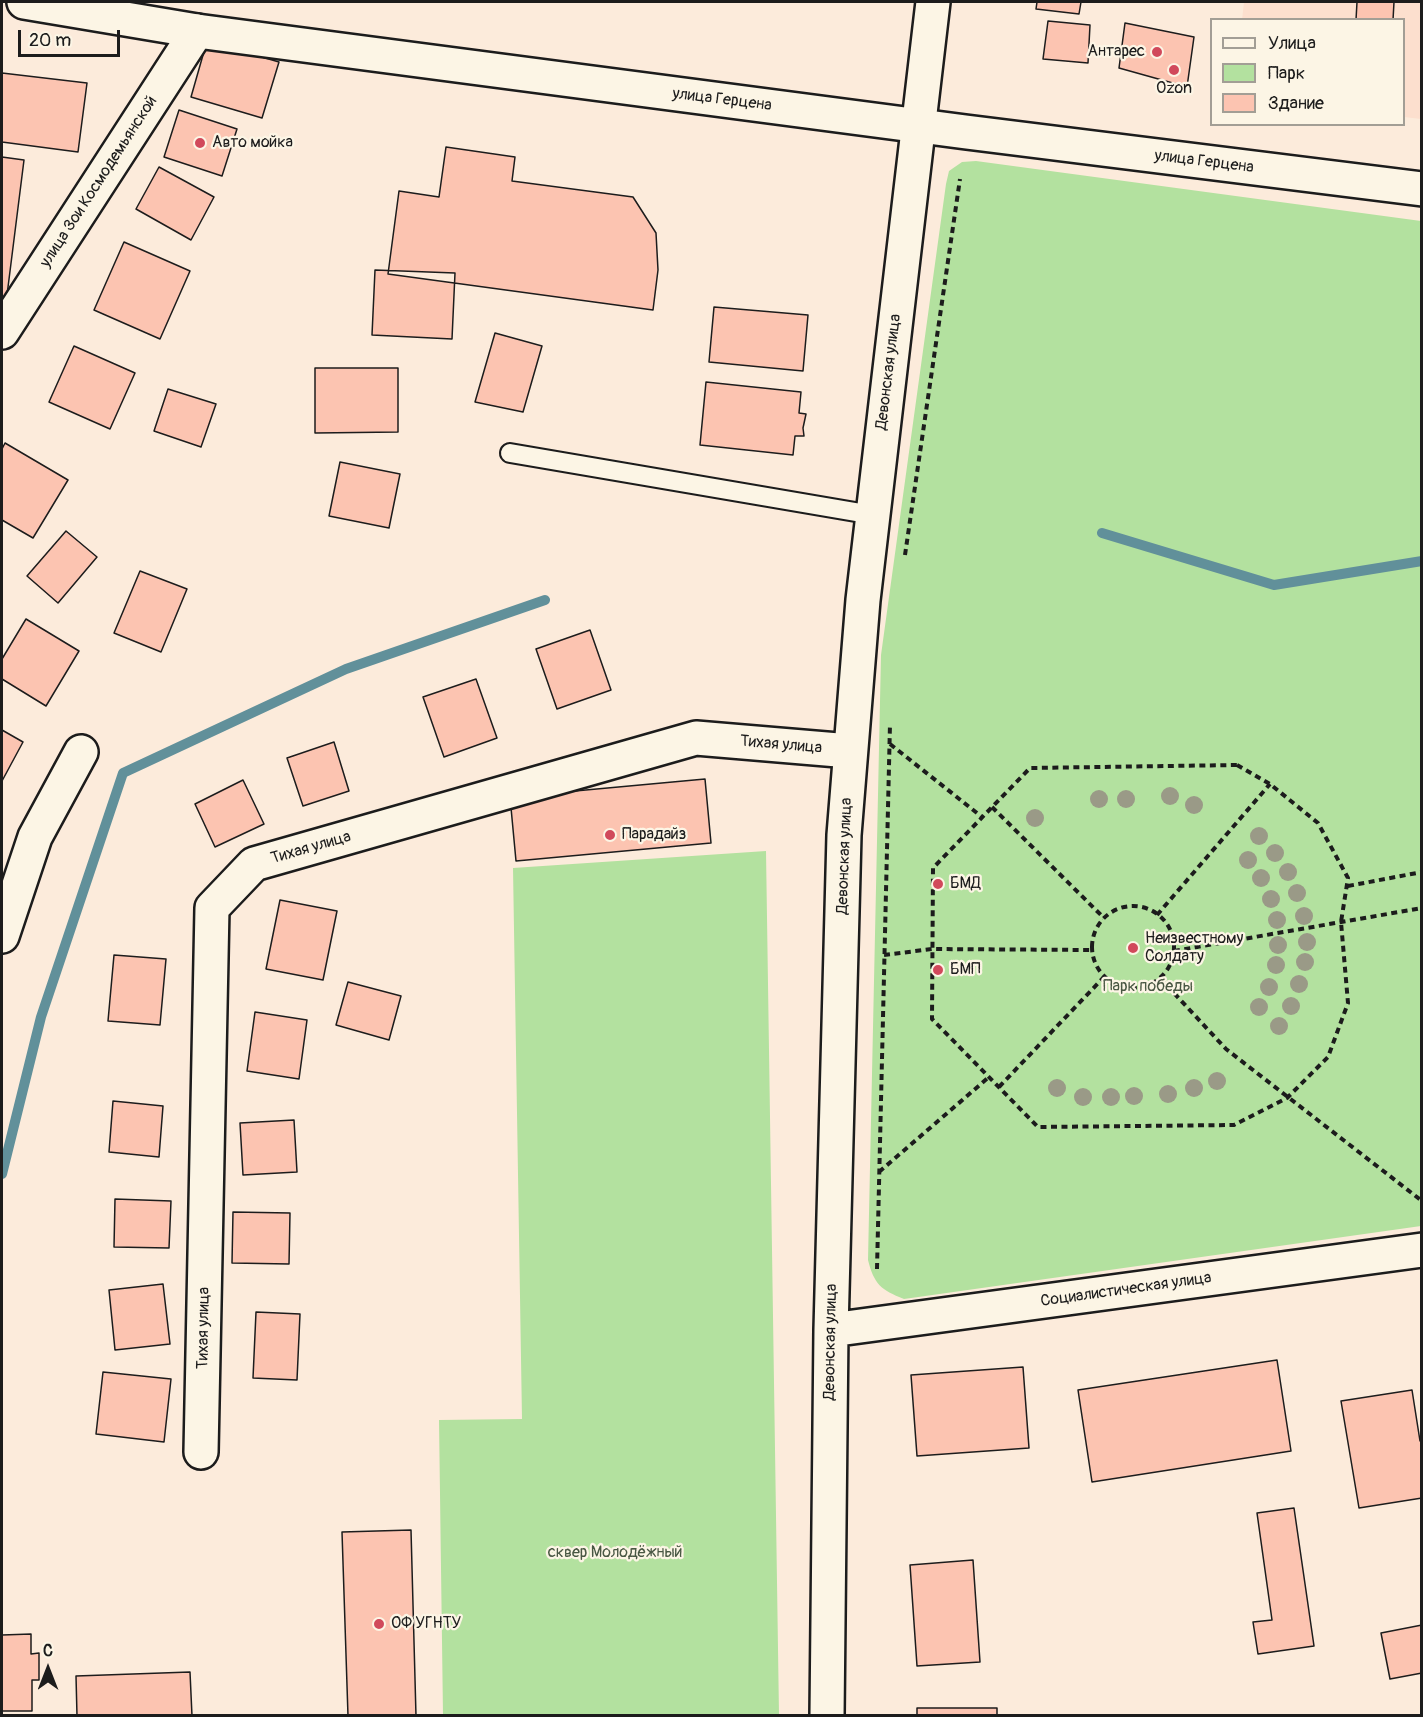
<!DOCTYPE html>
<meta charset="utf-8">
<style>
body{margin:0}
#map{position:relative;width:1423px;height:1717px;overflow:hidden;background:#fcebdb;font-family:Pangolin,sans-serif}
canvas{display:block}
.frame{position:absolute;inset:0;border:3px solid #1c1c1c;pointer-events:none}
.legend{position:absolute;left:1210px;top:18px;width:195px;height:108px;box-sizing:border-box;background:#fcf5e5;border:2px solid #a29e95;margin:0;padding:8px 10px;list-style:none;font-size:18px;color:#1c1c1c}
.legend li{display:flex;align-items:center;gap:12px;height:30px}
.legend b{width:30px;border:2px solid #a29e95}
.north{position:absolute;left:18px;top:1639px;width:60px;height:60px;-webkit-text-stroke:4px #fcf5e5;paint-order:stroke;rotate:0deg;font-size:16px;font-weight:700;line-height:24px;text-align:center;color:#1c1c1c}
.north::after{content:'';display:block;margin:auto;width:21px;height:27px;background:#1c1c1c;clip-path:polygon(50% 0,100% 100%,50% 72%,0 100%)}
.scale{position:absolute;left:18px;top:30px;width:102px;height:27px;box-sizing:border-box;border:3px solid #1c1c1c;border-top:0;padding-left:8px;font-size:18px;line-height:21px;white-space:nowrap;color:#1c1c1c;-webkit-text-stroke:4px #fcf5e5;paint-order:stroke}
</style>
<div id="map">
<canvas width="1423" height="1717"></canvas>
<div class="frame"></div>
<ul class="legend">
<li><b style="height:8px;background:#fcf5e5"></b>Улица</li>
<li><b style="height:16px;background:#b3e19f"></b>Парк</li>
<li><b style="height:16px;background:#fcc4b1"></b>Здание</li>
</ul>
<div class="north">С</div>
<div class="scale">20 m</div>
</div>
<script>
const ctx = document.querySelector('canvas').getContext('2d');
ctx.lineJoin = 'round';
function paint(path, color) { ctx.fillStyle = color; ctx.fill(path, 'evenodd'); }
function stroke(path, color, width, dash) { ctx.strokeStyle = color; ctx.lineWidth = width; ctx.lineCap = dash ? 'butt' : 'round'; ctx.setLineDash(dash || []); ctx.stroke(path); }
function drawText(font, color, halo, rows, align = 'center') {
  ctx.font = font + ' Pangolin,sans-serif'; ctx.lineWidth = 4.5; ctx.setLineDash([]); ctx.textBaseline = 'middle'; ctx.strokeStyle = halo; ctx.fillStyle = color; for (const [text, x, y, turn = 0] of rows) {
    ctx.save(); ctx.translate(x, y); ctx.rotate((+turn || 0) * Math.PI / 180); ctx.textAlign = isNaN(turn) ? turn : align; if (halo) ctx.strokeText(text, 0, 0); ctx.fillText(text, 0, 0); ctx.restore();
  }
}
const built = new Path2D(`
 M1244,2H1421V119L1404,117V20H1242Z`);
const green = new Path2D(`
 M976,161L1421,221V1226L904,1299C881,1290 874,1284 868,1260L881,655L946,184L949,171L962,162Z
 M766,851L779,1715H443L439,1420L522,1419L513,868Z`);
const stream = new Path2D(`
 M1102,533L1274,585L1422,561
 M2,1174L41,1017L123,773L346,669L545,600`);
const building = new Path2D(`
 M1037,2H1081L1079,14L1036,9Z
 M1357,2H1394L1393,20H1356Z
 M1048,21L1090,25L1088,63L1043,59Z
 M1125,23L1194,37L1187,87L1119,68Z
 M207,41L279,62L262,118L191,97Z
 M2,73L87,83L78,152L2,142Z
 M179,110L237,129L222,176L164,157Z
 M446,147L515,157L512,181L633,197L656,233L658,270L653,310L388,274L399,191L439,197Z
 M2,157L24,160L6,303L2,302Z
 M159,167L214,197L191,240L136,209Z
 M124,242L190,271L160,339L94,310Z
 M375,270L455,273L452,339L372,335Z
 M714,307L808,315L803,371L709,362Z
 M495,333L542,346L523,412L475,402Z
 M74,346L135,373L110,429L49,402Z
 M315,368H398V432L315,433Z
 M706,382L801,392L799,413L806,414L803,428L804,436H795L793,455L700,445Z
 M168,389L216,404L201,447L154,431Z
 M5,443L68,480L33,538L2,520V449Z
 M340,462L400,474L389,528L329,516Z
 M66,531L97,557L58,603L27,576Z
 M140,571L187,589L161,652L114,633Z
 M26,619L79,651L46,706L2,679V659Z
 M590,630L611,690L557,709L536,649Z
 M476,679L497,738L444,757L423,697Z
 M2,730L23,742L2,781Z
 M334,742L349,791L303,806L287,758Z
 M705,779L711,843L516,861L510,797Z
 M243,780L264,824L215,847L195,804Z
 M280,900L337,911L323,980L266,969Z
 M114,955L166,959L160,1025L108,1021Z
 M348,982L401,996L389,1040L336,1025Z
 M255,1012L307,1020L299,1079L247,1071Z
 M113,1101L163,1106L159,1157L109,1152Z
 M294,1120L297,1172L243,1175L240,1123Z
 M115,1199L171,1201L169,1248L114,1247Z
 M233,1212L290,1213L289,1264L232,1263Z
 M163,1284L170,1344L115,1350L109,1290Z
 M256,1312L300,1314L297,1380L253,1378Z
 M1277,1360L1291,1451L1092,1482L1078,1390Z
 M1023,1367L1029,1448L917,1456L911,1375Z
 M103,1372L171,1379L164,1442L96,1434Z
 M1412,1390L1420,1441H1422V1498L1359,1508L1341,1401Z
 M1294,1508L1314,1646L1258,1654L1253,1622L1272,1620L1257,1513Z
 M411,1530L416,1716H348L342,1532Z
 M973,1560L980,1662L917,1666L910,1565Z
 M1422,1625V1673L1390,1679L1381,1633Z
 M31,1634V1654L39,1653V1680H32V1711H2V1635Z
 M190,1672L192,1716H77L76,1676Z
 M917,1708H997V1716H917Z`);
const path = new Path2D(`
 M905,555L960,179
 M890,744L982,817
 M1237,765L1270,784L1318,823L1348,878L1341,922L1348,1003L1328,1057L1287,1098L1234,1125L1038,1127L932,1019L933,868L1030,768Z
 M992,807L1104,918
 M1348,886L1422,872
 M1092 947a41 41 0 1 1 82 0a41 41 0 1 1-82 0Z
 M1157,915L1270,784
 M1174,951L1422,908
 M884,955L932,949L1091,950
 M1160,978L1226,1049L1422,1201
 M999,1087L1104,977
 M879,1172L989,1077
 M877,1269L890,724`);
const lane = new Path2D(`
 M510,453L873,515`);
const street = new Path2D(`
 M2,332L197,31
 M2,936L35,837L81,752
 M201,1452L212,908L254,864L696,738L850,751`);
const secondary = new Path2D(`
 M831,1330L1422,1250
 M827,1716L831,1330L844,835L863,600L933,2`);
const primary = new Path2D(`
 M24,2L197,31L966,132L1422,189`);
const trees = [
 [1170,796],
 [1099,799],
 [1126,799],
 [1194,805],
 [1035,818],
 [1259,836],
 [1275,853],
 [1248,860],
 [1288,872],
 [1261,878],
 [1297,893],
 [1271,899],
 [1304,916],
 [1277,920],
 [1307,942],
 [1278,945],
 [1305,962],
 [1276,965],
 [1299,984],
 [1269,987],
 [1291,1006],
 [1259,1007],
 [1279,1026],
 [1217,1081],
 [1057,1088],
 [1194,1088],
 [1168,1094],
 [1134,1096],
 [1083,1097],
 [1111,1097]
];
const markers = [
 [1157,52,6,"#d1495b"],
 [1174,70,6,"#d1495b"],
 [200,143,6,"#d1495b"],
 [610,835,6,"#d1495b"],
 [938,884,6,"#d1495b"],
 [1133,948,6,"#d1495b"],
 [938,970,6,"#d1495b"],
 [379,1624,6,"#d1495b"]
];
const poiNames = [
 ["Антарес",1145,52,"right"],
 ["Ozon",1174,89,"center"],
 ["Авто мойка",212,143],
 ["Парадайз",622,835],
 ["БМД",950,884],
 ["Неизвестному",1145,939],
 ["Солдату",1145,957],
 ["БМП",950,970],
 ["ОФ УГНТУ",391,1624]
];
const streetNames = [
 ["улица Герцена",722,100,7],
 ["улица Герцена",1204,162,7],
 ["улица Зои Космодемьянской",99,182,-57],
 ["Девонская улица",889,372,-83],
 ["Тихая улица",781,745,5],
 ["Тихая улица",311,848,-16],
 ["Девонская улица",845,856,-88],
 ["Социалистическая улица",1126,1290,-8],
 ["Тихая улица",204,1328,-89],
 ["Девонская улица",831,1342,-89]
];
const parkNames = [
 ["Парк победы",1148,987],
 ["сквер Молодёжный",615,1553]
];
paint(built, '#fcdfce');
paint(green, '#b3e19f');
stroke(stream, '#61909a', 10);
paint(building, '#fcc4b1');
stroke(building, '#1c1c1c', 1.5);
stroke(lane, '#1c1c1c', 22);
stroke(street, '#1c1c1c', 38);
stroke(secondary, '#1c1c1c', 38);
stroke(primary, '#1c1c1c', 38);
stroke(path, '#1c1c1c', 4, [6, 4.5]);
stroke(lane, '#fcf5e5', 18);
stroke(street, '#fcf5e5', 33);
stroke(secondary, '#fcf5e5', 33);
stroke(primary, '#fcf5e5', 33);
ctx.fillStyle = '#9a9a87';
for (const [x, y] of trees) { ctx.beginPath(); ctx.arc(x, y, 9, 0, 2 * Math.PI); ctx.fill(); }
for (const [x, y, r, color] of markers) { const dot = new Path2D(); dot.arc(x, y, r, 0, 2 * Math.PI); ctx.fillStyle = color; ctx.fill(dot); stroke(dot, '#fcf5e5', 2); }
drawText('16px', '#1c1c1c', '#fcf5e5', poiNames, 'left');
drawText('16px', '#1c1c1c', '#fcf5e5', streetNames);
drawText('16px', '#495743', '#fcf5e5', parkNames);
</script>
